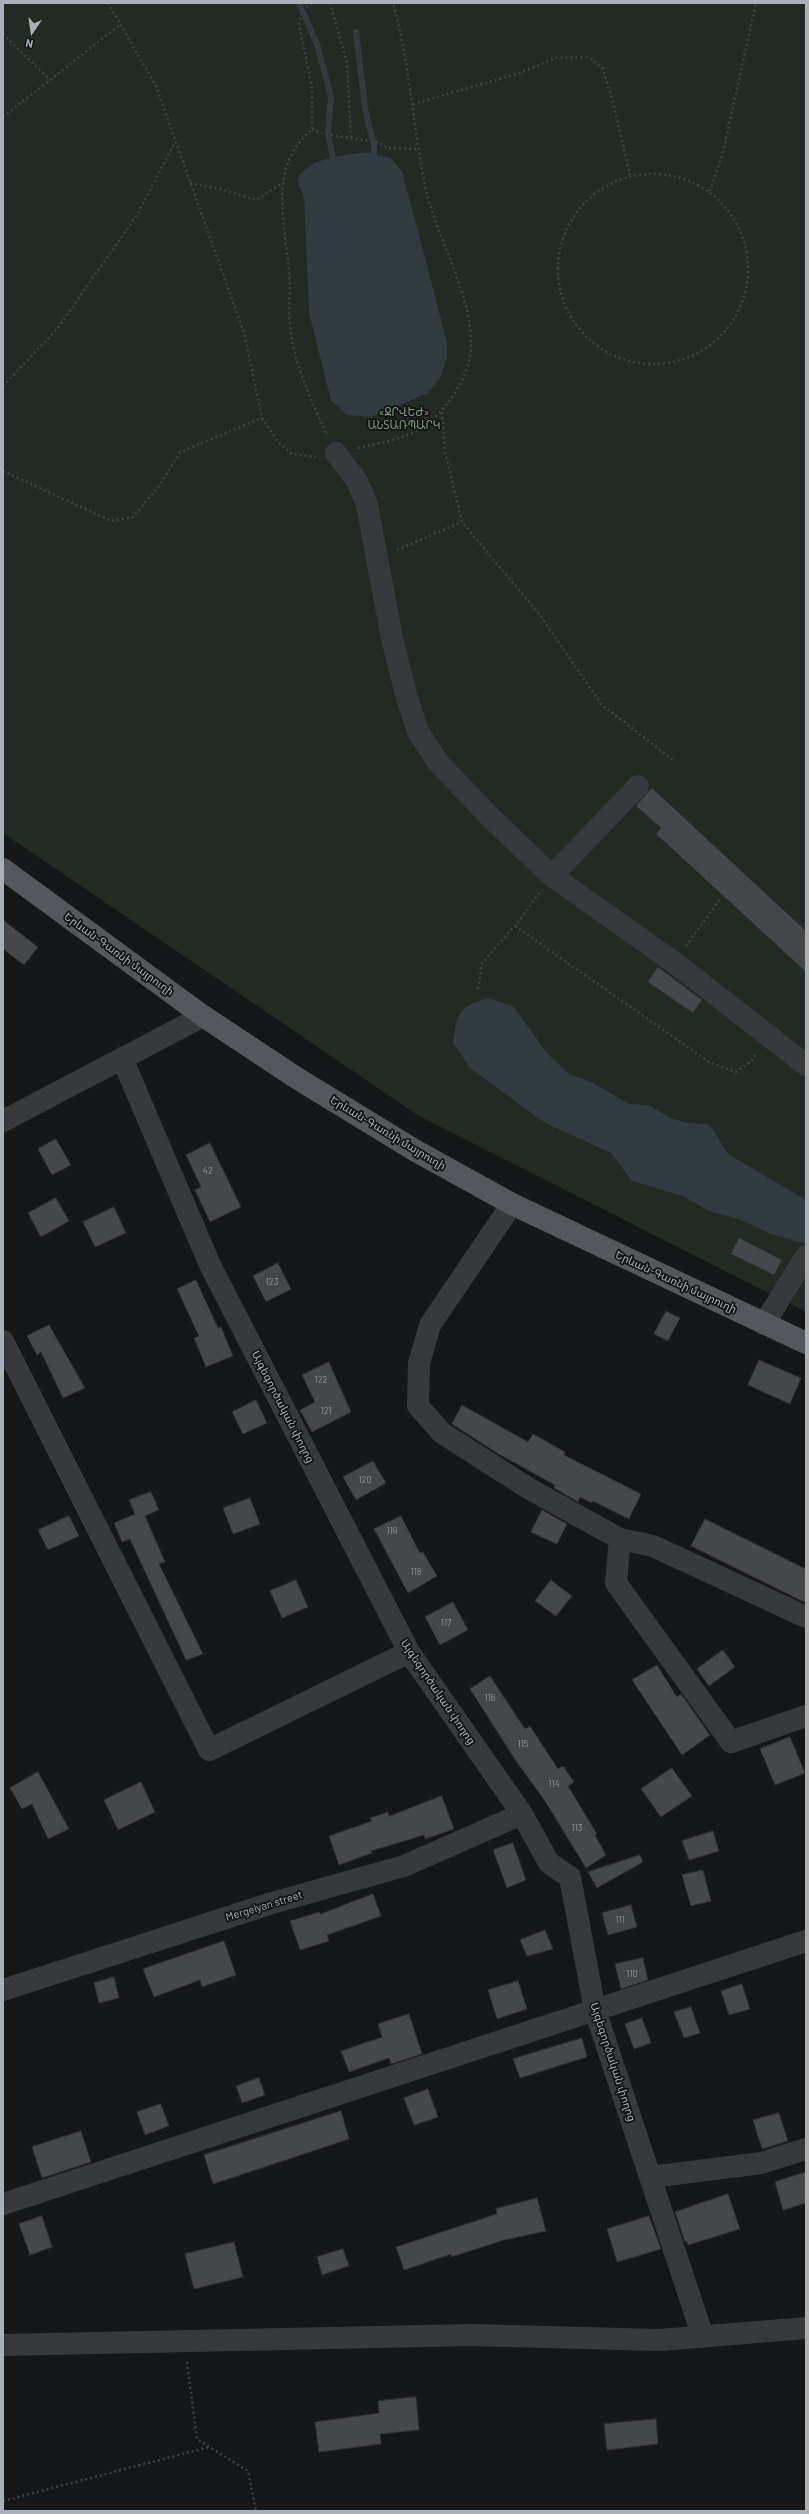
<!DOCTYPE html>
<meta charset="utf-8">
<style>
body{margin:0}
#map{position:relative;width:809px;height:2514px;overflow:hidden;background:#161718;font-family:Barlow,sans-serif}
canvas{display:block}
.frame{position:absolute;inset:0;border:4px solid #aab0b7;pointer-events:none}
.north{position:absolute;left:12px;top:12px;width:40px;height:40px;-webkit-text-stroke:3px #111213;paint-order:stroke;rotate:193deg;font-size:11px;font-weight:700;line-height:16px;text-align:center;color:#aab0b7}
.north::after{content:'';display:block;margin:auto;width:14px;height:18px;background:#aab0b7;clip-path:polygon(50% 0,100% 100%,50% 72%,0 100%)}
</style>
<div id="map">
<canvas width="809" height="2514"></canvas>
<div class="frame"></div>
<div class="north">N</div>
</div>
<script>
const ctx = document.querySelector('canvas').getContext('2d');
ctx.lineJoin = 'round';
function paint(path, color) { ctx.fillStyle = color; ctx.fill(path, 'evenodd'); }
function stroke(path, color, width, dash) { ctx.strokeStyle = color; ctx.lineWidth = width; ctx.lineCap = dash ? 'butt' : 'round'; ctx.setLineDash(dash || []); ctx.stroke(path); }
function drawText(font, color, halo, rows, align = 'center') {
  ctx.font = font + ' Barlow,"Noto Sans Armenian",sans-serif'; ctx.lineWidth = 3.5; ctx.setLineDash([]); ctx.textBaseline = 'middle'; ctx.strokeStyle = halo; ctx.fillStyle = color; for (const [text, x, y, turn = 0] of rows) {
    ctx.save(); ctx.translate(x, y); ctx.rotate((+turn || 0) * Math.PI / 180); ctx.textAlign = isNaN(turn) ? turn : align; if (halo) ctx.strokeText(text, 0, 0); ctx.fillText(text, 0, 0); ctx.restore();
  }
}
const green = new Path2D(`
 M3,3H806V1312L419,1116L3,833Z`);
const water = new Path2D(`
 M365,152L390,158L402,171L447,342V358L440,378L428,393L371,417L347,415L331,400L309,312L304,197L297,180C309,157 342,156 365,152Z
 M488,998L513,1006L547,1053L569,1074L591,1082L629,1104L649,1105L670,1118L688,1123L707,1124L713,1129L728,1154L806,1200V1244L771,1234L741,1220L709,1211L683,1196L632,1181L611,1153L545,1123L470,1068L453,1043C457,1011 458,1008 488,998Z`);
const stream = new Path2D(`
 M299,3L317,44L331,96L328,133L333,158
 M356,32L366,114L374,145V153`);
const building = new Path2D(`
 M652,788L806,931V972L656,834L661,828L636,806Z
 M3,920L38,947L24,965L3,949Z
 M658,967L702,1000L693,1013L648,982Z
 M56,1139L71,1165L52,1175L38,1149Z
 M210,1143L241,1207L210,1222L195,1190L201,1187L186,1155Z
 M56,1198L69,1221L41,1237L28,1213Z
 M114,1207L126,1233L95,1247L83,1222Z
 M739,1238L782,1260L774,1275L731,1254Z
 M278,1263L291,1289L266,1302L253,1276Z
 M196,1280L218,1328L221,1327L233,1356L206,1367L194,1338L199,1336L177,1289Z
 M666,1311L680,1318L668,1341L654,1334Z
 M49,1325L85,1388L63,1398L41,1352L37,1355L27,1336Z
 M759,1360L801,1378L790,1404L748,1385Z
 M329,1362L351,1412L312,1432L300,1410L315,1402L302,1375Z
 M256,1400L267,1423L243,1434L232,1412Z
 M462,1405L528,1442L533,1434L565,1452L564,1455L641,1494L629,1519L593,1501L592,1503L580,1497L578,1502L554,1488L555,1485L497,1453L452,1424Z
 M373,1461L386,1483L356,1500L343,1477Z
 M151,1492L159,1510L145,1516L165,1562L159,1564L203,1654L186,1660L130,1539L122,1542L114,1523L135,1514L129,1500Z
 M250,1498L260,1524L233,1534L223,1508Z
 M542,1510L567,1524L557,1544L531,1532Z
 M69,1516L79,1536L48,1550L38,1530Z
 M401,1516L420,1553L423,1552L437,1576L408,1593L374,1529Z
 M705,1519L806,1569V1603L691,1546Z
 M296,1580L308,1607L282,1618L270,1591Z
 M551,1580L572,1596L556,1616L535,1601Z
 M453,1602L468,1630L440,1645L425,1617Z
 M723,1650L735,1667L709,1686L697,1669Z
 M657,1665L677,1697L681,1694L710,1735L682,1755L632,1680Z
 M490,1676L525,1729L530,1726L558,1769L563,1766L574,1782L568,1786L597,1834L595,1835L606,1855L586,1868L545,1801L516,1761L470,1689Z
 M790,1737L805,1773L775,1785L760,1749Z
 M672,1768L692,1796L661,1817L641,1789Z
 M38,1772L69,1829L48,1839L32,1804L22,1809L10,1788Z
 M141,1782L155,1812L118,1830L104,1800Z
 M442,1796L454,1829L425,1839L424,1835L371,1851L372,1853L339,1865L329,1836L372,1821L370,1818L388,1812L389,1816Z
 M713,1831L719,1851L689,1860L682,1841Z
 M513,1843L526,1880L507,1888L493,1850Z
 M640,1855L643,1862L597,1888L588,1872Z
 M703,1870L711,1901L691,1906L682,1875Z
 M373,1894L381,1916L327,1935L329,1941L300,1950L290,1921L319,1912L320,1914Z
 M631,1905L637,1927L608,1935L602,1913Z
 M545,1930L553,1949L527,1956L520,1940Z
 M224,1941L236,1975L202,1987L200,1980L154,1997L143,1969Z
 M643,1958L648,1980L621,1989L615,1964Z
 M114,1977L119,1998L99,2003L94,1983Z
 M518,1981L527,2009L497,2019L488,1990Z
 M742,1984L750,2009L729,2015L721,1991Z
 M691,2007L700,2033L684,2038L674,2012Z
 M409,2014L422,2054L391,2064L389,2058L349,2072L341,2051L382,2037L378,2024Z
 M642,2018L651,2043L634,2049L625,2024Z
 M582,2038L587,2057L520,2078L513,2059Z
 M259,2078L265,2095L242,2103L236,2086Z
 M428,2089L438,2117L414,2125L404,2098Z
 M161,2104L169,2126L145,2135L137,2112Z
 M341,2111L349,2139L213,2184L204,2155Z
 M779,2113L788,2141L762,2149L753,2120Z
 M81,2131L91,2162L42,2178L32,2147Z
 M806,2172V2203L783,2210L775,2182Z
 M728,2194L740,2229L688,2245L687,2241L685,2242L675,2212Z
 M537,2198L546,2231L504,2240L451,2257V2254L404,2270L396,2247L497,2214L496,2209Z
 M42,2216L52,2247L30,2255L19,2224Z
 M649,2216L661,2249L617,2262L607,2229Z
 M234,2242L243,2277L194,2289L185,2254Z
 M343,2249L349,2266L322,2275L317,2257Z
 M416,2397L419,2430L380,2434L381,2444L319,2452L315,2422L379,2413L378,2401Z
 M656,2419L658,2444L607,2450L604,2424Z`);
const path = new Path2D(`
 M108,3L156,86L244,333L262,418L278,442L292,454L316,457
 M312,3L303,9L299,25L312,87V129C303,138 294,147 289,160C276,192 285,235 289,269C291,288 288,307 290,326C294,364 311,400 327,435
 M330,3L347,63L351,138
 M3,34L50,80
 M413,104L520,73L556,58L588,57L602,67L613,102L630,175
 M3,117L121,24
 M312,129L324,134L376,142L389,148L417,149
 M558 269a95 95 0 1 1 190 0a95 95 0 1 1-190 0Z
 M190,183L220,189L256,200L284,182
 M710,191L723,152L756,3
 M3,386L57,329L137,215L175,142
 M442,412L445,452L462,522L540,615L601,704L674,761
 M358,448C402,438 426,435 452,397C462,383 471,364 471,346C472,293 438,242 426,190C413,128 410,64 393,3
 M3,471L111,521L133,517L159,486L180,452L262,418
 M397,550L462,522
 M515,926L709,1062L736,1072L752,1061L756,1053
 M686,946L720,899
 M478,989L482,963L518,922L540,892
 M187,2362L197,2439L248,2471L256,2511
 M3,2501L209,2447`);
const minor = new Path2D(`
 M336,453L357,481L367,505L392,638L407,698L418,731L437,761L491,818L552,876L675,963L806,1065
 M552,876L638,786
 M122,1058L210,1265L409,1652L522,1814L549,1863L570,1877L595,2010L703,2337
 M3,1121L203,1016
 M512,1204L430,1325L419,1363L418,1406L442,1433L528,1488L620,1539L653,1546L806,1617
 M764,1324L806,1256
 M3,1341L209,1750L409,1652
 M620,1539L616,1583L731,1742L806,1716
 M3,1990L272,1903L404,1866L522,1814
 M651,2177L761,2163L806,2149
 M3,2204L806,1941
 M3,2345L471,2335L660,2340L806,2328`);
const major = new Path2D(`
 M3,869L203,1016L295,1077L416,1151L512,1204L806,1343`);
const numberNames = [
 ["42",208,1171],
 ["123",272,1282],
 ["122",321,1380],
 ["121",326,1411],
 ["120",365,1480],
 ["119",392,1531],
 ["118",416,1572],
 ["117",446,1623],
 ["116",490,1698],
 ["115",523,1744],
 ["114",554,1784],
 ["113",577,1828],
 ["111",620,1920],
 ["110",632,1974]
];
const parkNames = [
 ["«ՋՐՎԵԺ»",404,412],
 ["ԱՆՏԱՌՊԱՐԿ",404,425]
];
const streetNames = [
 ["Երևան-Գառնի մայրուղի",119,954,36],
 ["Երևան-Գառնի մայրուղի",388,1133,31],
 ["Երևան-Գառնի մայրուղի",676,1282,25],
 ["Այգեգործական փողոց",283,1407,63],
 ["Այգեգործական փողոց",438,1692,56],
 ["Mergelyan street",264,1906,-17],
 ["Այգեգործական փողոց",613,2062,72]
];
paint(green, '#232a23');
paint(water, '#313b40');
stroke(stream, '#313b40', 6);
paint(building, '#46474b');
stroke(building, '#313134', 1);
stroke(path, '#3e4144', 2.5, [2, 3]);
stroke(minor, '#38393d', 22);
stroke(major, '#54575b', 22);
drawText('9px', '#91969c', null, numberNames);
drawText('11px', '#86a083', '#111213', parkNames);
drawText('11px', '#aab0b7', '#111213', streetNames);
</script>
